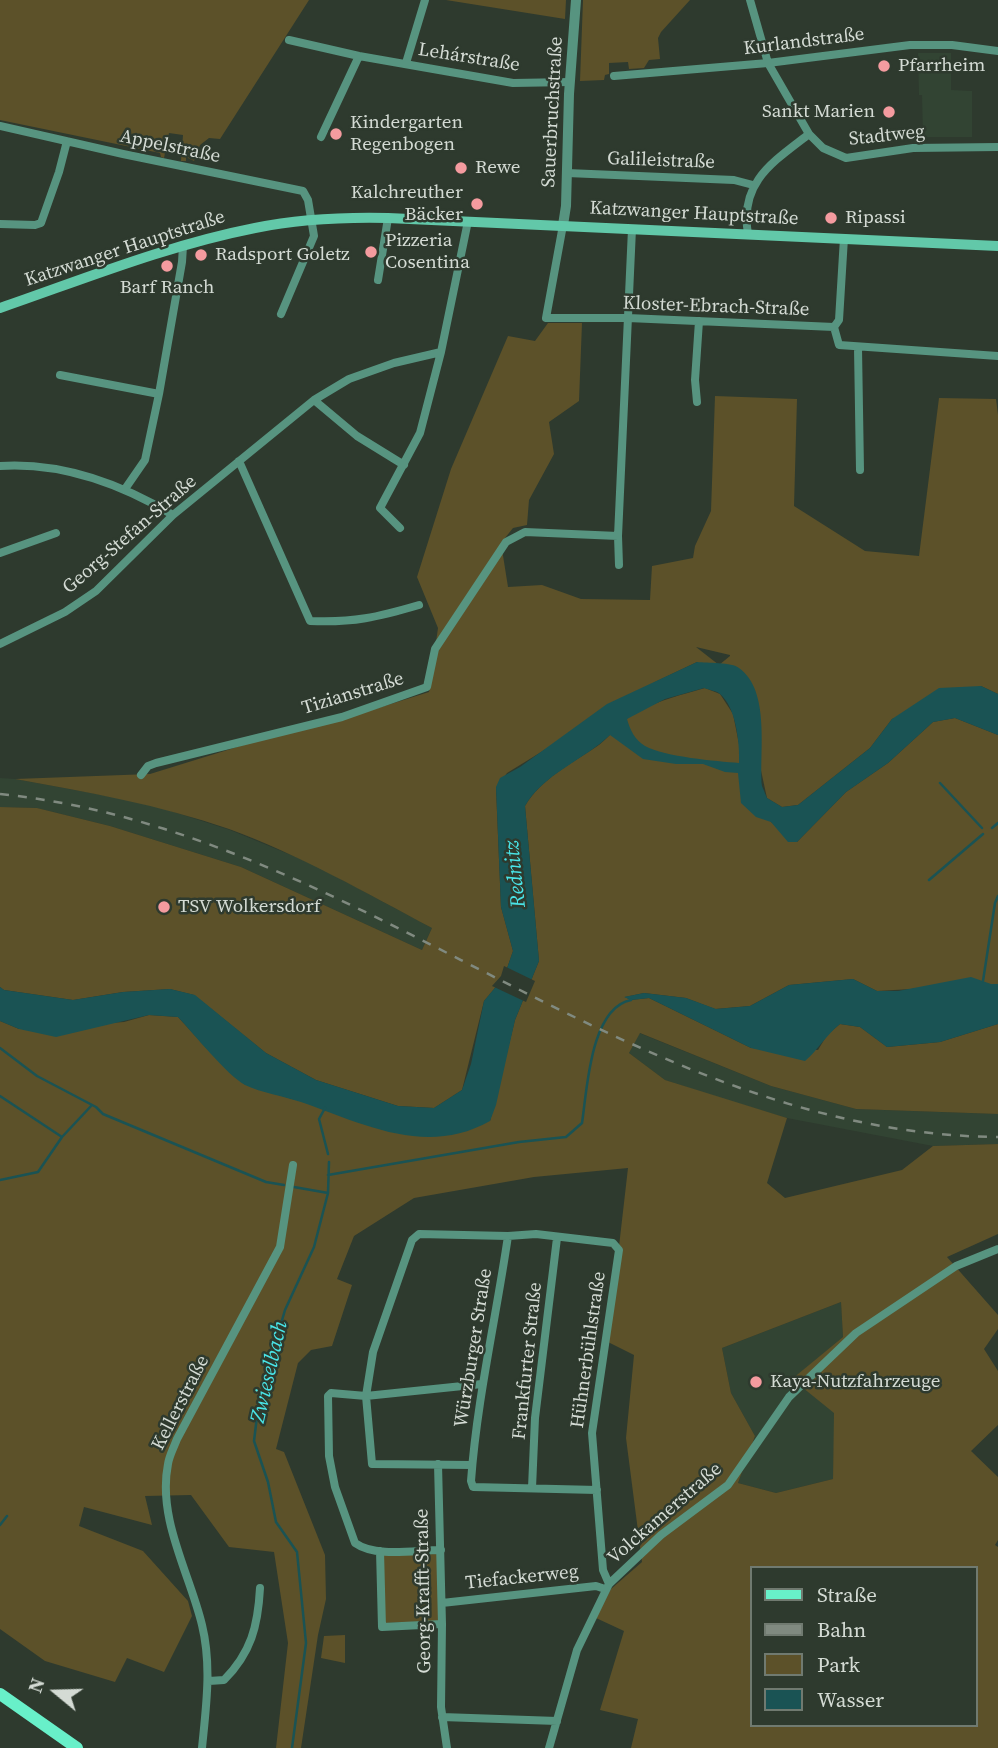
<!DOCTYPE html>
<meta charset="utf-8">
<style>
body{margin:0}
#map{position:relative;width:998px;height:1748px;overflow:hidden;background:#2e3a2e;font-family:"Source Serif 4",serif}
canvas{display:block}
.legend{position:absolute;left:750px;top:1566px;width:228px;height:161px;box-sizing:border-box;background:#2e3a2e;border:2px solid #707a70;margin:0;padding:9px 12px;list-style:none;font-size:21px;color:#d4dbd4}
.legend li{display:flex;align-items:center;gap:14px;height:35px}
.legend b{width:35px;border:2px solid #707a70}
.north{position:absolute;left:21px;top:1657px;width:70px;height:70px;-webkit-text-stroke:5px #2e3a2e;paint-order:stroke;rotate:289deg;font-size:19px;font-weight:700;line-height:28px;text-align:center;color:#d4dbd4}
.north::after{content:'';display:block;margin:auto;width:24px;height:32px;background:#d4dbd4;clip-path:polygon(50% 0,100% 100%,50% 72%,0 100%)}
</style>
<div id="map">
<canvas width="998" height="1748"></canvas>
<ul class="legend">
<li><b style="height:9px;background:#68f0c9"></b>Straße</li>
<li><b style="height:9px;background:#808a80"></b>Bahn</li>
<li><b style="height:19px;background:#5c5129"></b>Park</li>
<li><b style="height:19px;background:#1a5354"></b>Wasser</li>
</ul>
<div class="north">N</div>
</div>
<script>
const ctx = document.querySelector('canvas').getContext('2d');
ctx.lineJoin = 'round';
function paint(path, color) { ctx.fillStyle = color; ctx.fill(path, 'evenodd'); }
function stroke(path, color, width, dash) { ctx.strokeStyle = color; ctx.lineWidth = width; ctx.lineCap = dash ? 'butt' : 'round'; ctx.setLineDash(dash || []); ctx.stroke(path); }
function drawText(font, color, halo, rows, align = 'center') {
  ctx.font = font + ' "Source Serif 4",serif'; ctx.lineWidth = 5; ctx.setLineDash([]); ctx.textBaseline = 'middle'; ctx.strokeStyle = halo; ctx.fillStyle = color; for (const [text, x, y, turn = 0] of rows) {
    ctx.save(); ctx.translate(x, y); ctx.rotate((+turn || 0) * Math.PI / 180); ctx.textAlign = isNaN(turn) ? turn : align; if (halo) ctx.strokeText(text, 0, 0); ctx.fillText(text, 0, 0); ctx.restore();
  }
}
const built = new Path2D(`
 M918,53H951V90L972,91V137H923L922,95H919Z
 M0,778L15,779L146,803L230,830L313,864L432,928L422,950L241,867L110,826L37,808L0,807Z
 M639,1033L771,1086L856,1109L998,1114V1144L933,1146L787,1118L726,1100L665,1080L629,1053Z
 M841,1302L843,1337L793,1379L835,1413L833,1479L776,1493L738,1483L755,1436L731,1393L722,1348Z`);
const green = new Path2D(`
 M0,0H309L220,139L209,138L200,145L194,161L186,157V161H181L183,135L169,133L164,158L161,157L160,153L0,120Z
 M446,0H566L565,19Z
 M583,0H690L661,32L658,38L660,59L649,60L644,68L629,69L628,62L609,63V74L605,75L604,80L580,81Z
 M548,323H582L579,401L549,422L554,454L529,500L527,525L513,528L501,543L508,587L542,585L581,599L650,600L652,566L693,558L695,546L711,511L715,396L797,399L794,506L865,551L919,556L939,398L996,399L998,415V694L981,686L892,719L870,748L798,805L782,807L767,798L760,766V710L697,662L655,682L507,773L496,788L501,907L513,951L504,977L484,1001L462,1090L434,1108L398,1106L316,1080L266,1053L194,995L170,989L123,992L73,1000L4,990L0,987V807L37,808L110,826L241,867L422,950L432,928C366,893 300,855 229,829C160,805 88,792 15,779L150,774L250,743L343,719L429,692L438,628L417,577L451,469L508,336L535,341ZM696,647L730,655V656L719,665Z
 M705,688L720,694L733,714L740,749L771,822L797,842L846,792L888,763L933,722L955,718L998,735V984L877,991L853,979L789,985L750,1006L715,1009L686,998L644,993L625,997L631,1000L649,998L751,1048L818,1050L827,1035L840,1024L860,1027L887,1047L940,1042L998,1024V1114L856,1109L771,1086L640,1033L629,1053L665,1080L787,1118L767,1183L785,1198L902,1170L933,1146L998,1144V1234L947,1257L998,1315V1329L984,1349L998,1371V1425L971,1451L998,1477V1540L995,1545L998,1547V1748H631L638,1719L600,1710L624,1631L596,1618L611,1589L642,1562L626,1438L634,1355L608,1342L628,1168L534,1177L414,1198L354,1236L337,1279L352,1285L332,1346L311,1350L298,1363L276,1449L284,1452L325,1555L326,1599L318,1635L301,1748H276L288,1643L274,1552L229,1547L191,1495L145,1496L152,1525L84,1507L79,1526L143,1551L188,1601L192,1616L164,1672L127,1658L115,1682L45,1661L0,1629V1021L19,1029L124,1022L149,1015L178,1017L209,1051L244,1084L292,1099L490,1121L515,1020L539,961L525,806C540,780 572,763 596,747C607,740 614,729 624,721C646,703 678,696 705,688ZM841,1302L843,1337L792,1379L834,1413L833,1479L776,1493L738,1483L755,1436L731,1393L722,1348ZM751,1568H975V1725H751Z
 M439,1554L440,1621L384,1623L381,1555Z
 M345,1635V1663L321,1658L324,1636Z`);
const water = new Path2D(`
 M697,662C707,663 732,662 739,668C771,691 759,752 762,786L767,798L782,807L798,805L870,748L892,719L939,688L981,686L998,694V735L955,718L933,722L888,763L846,792L797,842H788L771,822L756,817L741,803L738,773L725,772L703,764H676L643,759L610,735C584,760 543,774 525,806L539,961L515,1020L496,1105L490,1121C426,1157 364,1124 301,1102C283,1096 262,1093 245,1085C227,1075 193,1033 178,1017L149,1015L56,1037L19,1029L0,1021V987L4,990L73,1000L123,992L170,989L195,995L266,1053L316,1080L398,1106L434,1108L462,1090L471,1064L484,1001L504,977L513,951L501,907L496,787L500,778L520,767L607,704ZM704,688C709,690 717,691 720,694C736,707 740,744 739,763C716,761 665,757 645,746C635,740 630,730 627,719L665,699Z
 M971,977L991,984H998V1024L940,1042L887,1047L860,1027L840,1024C826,1035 818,1050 805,1061L751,1048L649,998L631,1000L624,997L644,993L686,998L716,1009L750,1006L789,985L853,979L877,991H898Z`);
const pier = new Path2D(`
 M504,966L535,981L526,1002L492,986L501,976Z`);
const stream = new Path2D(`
 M940,783L982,828
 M992,828L998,823
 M929,880L983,834
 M983,981L995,903L998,896
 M0,1048L37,1076L96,1107L103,1114L266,1182L284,1185
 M0,1096L62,1137
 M325,1108L319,1119L328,1154
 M328,1175L519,1142L566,1137L582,1123C587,1091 590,1008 631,1000
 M0,1180L38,1172L62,1137L92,1105
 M294,1187L328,1193
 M0,1525L7,1516
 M292,1748L306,1643L297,1552L276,1522L268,1482L254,1441L259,1400L285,1310L314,1247L328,1193L329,1162`);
const minor = new Path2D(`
 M750,0L768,63L809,134L823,148L846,158L913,148L998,147
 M289,40L359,56L513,83L570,82
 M406,63L425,0
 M614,76L768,63L910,45H952L998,51
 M0,126L123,154L303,191L308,200L314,236L281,314
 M321,137L359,56
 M567,173L734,180L753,185
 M0,224L35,225L41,223L59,172L67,141
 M563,225L546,318H628L834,327
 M748,234C739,182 773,162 809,134
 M378,280L388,218
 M834,327L839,345L998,356
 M834,327L839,320L844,238
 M858,348L860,470
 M60,375L159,394
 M314,400L357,436L404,465
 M697,402L695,380L699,321
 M239,461L310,621C353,623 378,617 419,605
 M0,466C62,462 121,484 173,515
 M125,489L145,460L159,394L182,262L183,246
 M400,528L380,508L420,433L441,352
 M0,553L56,533
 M619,565L618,536L632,229
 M0,644L65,612L96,591L173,515L314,400L349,379L394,363L441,352L468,221
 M141,775L148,766L156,763L342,717L427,687L435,649L506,542L525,532L618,536
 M508,1236C496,1318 477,1399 471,1481L473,1487L597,1490
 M438,1464L442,1624L441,1707L447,1748
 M472,1465L372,1464L366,1396L373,1352L412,1240L419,1234L508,1236L536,1234L613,1243L619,1250L592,1433L603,1570L609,1584
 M532,1488L535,1418L557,1238
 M441,1550C415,1550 376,1558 355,1543L335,1487L329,1456L328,1396L331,1393L366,1396L482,1384
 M380,1551L382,1627L442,1624
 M442,1603L596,1586L605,1589
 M209,1681L224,1680C251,1653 258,1626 260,1588
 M442,1717L557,1721
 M202,1748C206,1707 212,1666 202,1625C190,1574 157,1519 168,1464C169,1456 174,1447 177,1439L280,1247L293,1165
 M549,1748L577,1650L609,1584L661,1535L728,1485L789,1397L856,1333L956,1266L998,1249`);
const tertiary = new Path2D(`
 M563,225L566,206L569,94L576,0`);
const secondary = new Path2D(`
 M0,308C84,279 168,245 255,228C299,219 343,217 388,218L998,246`);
const primary = new Path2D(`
 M0,1694L77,1748`);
const rail = new Path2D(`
 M0,794C358,830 632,1134 998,1137`);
const markers = [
 [884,66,7,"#f49b9f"],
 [889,112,7,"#f49b9f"],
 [336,134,7,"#f49b9f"],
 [461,168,7,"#f49b9f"],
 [477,204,7,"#f49b9f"],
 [831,218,7,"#f49b9f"],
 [371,252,7,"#f49b9f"],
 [201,255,7,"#f49b9f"],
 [167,266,7,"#f49b9f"],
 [164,907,7,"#f49b9f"],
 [756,1382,7,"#f49b9f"]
];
const streetNames = [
 ["Kurlandstraße",804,42,-7],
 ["Lehárstraße",469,58,9],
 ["Sauerbruchstraße",553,112,-87],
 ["Stadtweg",887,136,-6],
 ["Appelstraße",170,147,12],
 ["Galileistraße",661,161,2],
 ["Katzwanger Hauptstraße",694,214,3],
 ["Katzwanger Hauptstraße",125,249,-18],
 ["Kloster-Ebrach-Straße",716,307,2],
 ["Georg-Stefan-Straße",130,535,-41],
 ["Tizianstraße",353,694,-17],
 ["Würzburger Straße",474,1348,-81],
 ["Hühnerbühlstraße",589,1350,-82],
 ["Frankfurter Straße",528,1361,-84],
 ["Kellerstraße",181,1403,-63],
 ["Volckamerstraße",665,1514,-41],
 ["Tiefackerweg",522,1578,-6],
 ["Georg-Krafft-Straße",424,1591,-91]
];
const poiNames = [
 ["Pfarrheim",898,66],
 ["Sankt Marien",875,112,"right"],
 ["Kindergarten",350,123],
 ["Regenbogen",350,145],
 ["Rewe",475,168],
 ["Kalchreuther",463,193,"right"],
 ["Bäcker",463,215,"right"],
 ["Ripassi",845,218],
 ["Pizzeria",385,241],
 ["Cosentina",385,263],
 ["Radsport Goletz",215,255],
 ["Barf Ranch",167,288,"center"],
 ["TSV Wolkersdorf",178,907],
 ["Kaya-Nutzfahrzeuge",770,1382]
];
const waterNames = [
 ["Rednitz",516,874,-96],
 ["Zwieselbach",270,1372,-77]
];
paint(built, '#324433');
paint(green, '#5c5129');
paint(water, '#1a5354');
paint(pier, '#2e3a2e');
stroke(stream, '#1a5354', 2.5);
stroke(minor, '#579480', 8);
stroke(tertiary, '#579480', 10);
stroke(secondary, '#62c8a9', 10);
stroke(primary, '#68f0c9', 12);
stroke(rail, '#808a80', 2.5, [9, 9]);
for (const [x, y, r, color] of markers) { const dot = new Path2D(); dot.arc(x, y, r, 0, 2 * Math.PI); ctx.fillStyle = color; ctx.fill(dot); stroke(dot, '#2e3a2e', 2.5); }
drawText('19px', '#d4dbd4', '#2e3a2e', streetNames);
drawText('19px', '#d4dbd4', '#2e3a2e', poiNames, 'left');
drawText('italic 21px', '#49e4e7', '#2e3a2e', waterNames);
</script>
